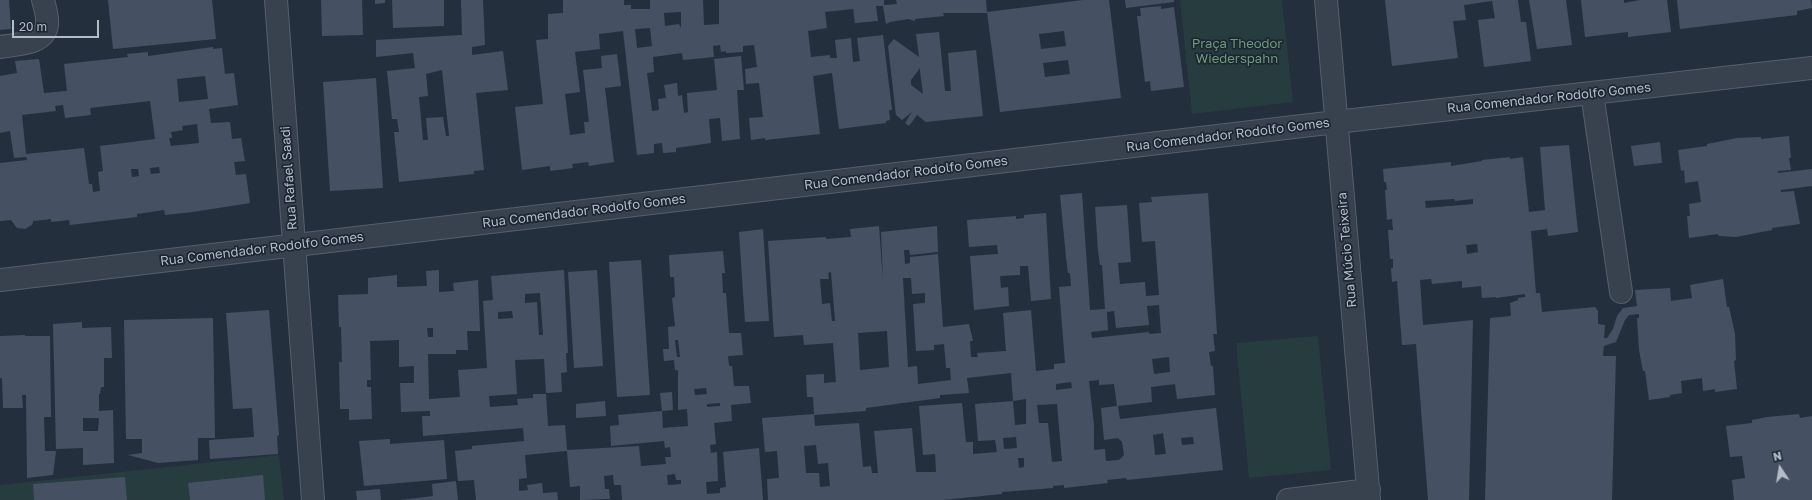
<!DOCTYPE html>
<meta charset="utf-8">
<style>
body{margin:0}
#map{position:relative;width:1812px;height:500px;overflow:hidden;background:#242f3e;font-family:"Golos Text",sans-serif}
canvas{display:block}
.north{position:absolute;left:1760px;top:448px;width:40px;height:40px;-webkit-text-stroke:3px #1d2633;paint-order:stroke;rotate:348deg;font-size:11px;font-weight:700;line-height:16px;text-align:center;color:#b4bcc9}
.north::after{content:'';display:block;margin:auto;width:14px;height:18px;background:#b4bcc9;clip-path:polygon(50% 0,100% 100%,50% 72%,0 100%)}
.scale{position:absolute;left:12px;top:20px;width:87px;height:18px;box-sizing:border-box;border:2px solid #b4bcc9;border-top:0;padding-left:5px;font-size:12px;line-height:14px;white-space:nowrap;color:#b4bcc9;-webkit-text-stroke:3px #1d2633;paint-order:stroke}
</style>
<div id="map">
<canvas width="1812" height="500"></canvas>
<div class="north">N</div>
<div class="scale">20 m</div>
</div>
<script>
const ctx = document.querySelector('canvas').getContext('2d');
ctx.lineJoin = 'round';
function paint(path, color) { ctx.fillStyle = color; ctx.fill(path, 'evenodd'); }
function stroke(path, color, width, dash) { ctx.strokeStyle = color; ctx.lineWidth = width; ctx.lineCap = dash ? 'butt' : 'round'; ctx.setLineDash(dash || []); ctx.stroke(path); }
function drawText(font, color, halo, rows, align = 'center') {
  ctx.font = font + ' "Golos Text",sans-serif'; ctx.lineWidth = 3.5; ctx.setLineDash([]); ctx.textBaseline = 'middle'; ctx.strokeStyle = halo; ctx.fillStyle = color; for (const [text, x, y, turn = 0] of rows) {
    ctx.save(); ctx.translate(x, y); ctx.rotate((+turn || 0) * Math.PI / 180); ctx.textAlign = isNaN(turn) ? turn : align; if (halo) ctx.strokeText(text, 0, 0); ctx.fillText(text, 0, 0); ctx.restore();
  }
}
const green = new Path2D(`
 M1180,0H1282L1293,102L1192,114Z
 M1318,336L1331,470L1249,478L1236,343Z
 M279,455L284,500H0V485Z`);
const building = new Path2D(`
 M0,0H9L11,29L0,30Z
 M108,0H212L216,39L113,49Z
 M321,0H362L363,35L322,36Z
 M375,0H385V3L375,4Z
 M392,0H444V26L393,28Z
 M461,0H483L485,45L472,47V55L503,51L508,90L476,93L484,170L474,171V174L399,182L394,132H399L397,119H392L387,71L415,68L413,53L376,57V40L462,35ZM442,70L449,136H446L443,117L426,118L428,140H423L419,97L428,96L426,74Z
 M563,0H624V5H631V9H650V0H703L704,25L719,24V0H884V5L897,4L896,0H986L987,13H943L944,16L915,19V21L908,19L890,22L886,24L883,6H876L878,21L855,23L853,9L825,12L827,28L808,31L811,57L830,55V58H837L835,40L851,38L853,62L860,61L857,38L883,35L892,110H889L890,120L886,121V123L839,129L832,73L813,76L820,134L765,140V138L751,140L749,118L763,117L759,83L746,84L745,69L757,67L754,45L743,46V52L726,53V51L721,52L720,45L713,46L714,57L683,60L682,53L653,57L654,72L647,73L652,111L659,110L658,99L666,98L664,85L677,83L678,96L682,95L684,113L688,112L687,93L717,90L714,59L741,56L744,90H737L740,139L722,141L720,118L709,119L711,143L676,148V152L663,153L662,143L654,144V153L637,155L623,31L599,34L600,49L575,52L580,92L565,94L570,135L585,133L584,122H589L583,70L602,68L601,56L617,54L621,86L605,88L614,162L589,166L588,162L572,164L573,168L550,171V166L522,170L515,107L543,104L536,40L548,39V14L563,13ZM681,12V28L679,24L665,26L664,13ZM650,28L652,46L637,48L635,29Z
 M1083,0H1109L1121,98L1000,112L987,12ZM1064,31L1066,46L1041,49L1039,34ZM1068,60L1070,74L1045,77L1043,63Z
 M1125,0H1174V2L1126,8Z
 M1385,0H1518L1521,22H1526L1531,61L1484,67L1478,20L1495,18L1492,1L1464,5L1466,20L1453,21L1458,58L1392,66Z
 M1529,0H1566L1572,45L1537,49Z
 M1581,0H1624V3L1640,0H1667L1671,32L1628,37V32L1585,37Z
 M1677,0H1811L1812,8L1797,11V15L1680,29Z
 M1161,6V9L1174,7L1184,87L1151,91L1150,81L1145,82L1137,16H1141L1140,8Z
 M939,32L945,91H951L948,53L976,50L983,116L926,122L917,115L909,126L905,123L912,112L902,120L896,115L888,46L894,39L919,57L916,34ZM920,68V71L923,94L911,85V80Z
 M213,47V49L222,48L225,74L234,73L238,105L209,109L211,123L230,122L232,139L241,138L245,161L234,162L236,175L246,174L250,203L193,212L165,215L164,210L137,214V217L70,225L69,220L51,222V219L34,221V219L32,225L25,229L17,228L11,220L0,221V163L27,160L26,157L14,158L10,131L0,133V76L17,73L15,61L39,59L44,93L67,91L64,64L128,57L127,54L148,52V56ZM205,76L208,99L179,102L177,79ZM150,101L155,139L100,146L103,171L98,172L100,191L93,192L92,184H89L84,148L26,154L22,115L56,111L55,106L63,105L65,118L91,115L90,108ZM197,124L199,143L171,146L169,138H172L171,132L183,130L182,126ZM159,167L160,173L151,174L150,168ZM131,169H138L139,176L132,177Z
 M376,78L383,188L330,191L323,82Z
 M1789,136L1791,158H1789L1791,170L1778,171V173L1812,169V186L1781,190V192L1794,191L1800,224L1772,228V230L1736,237L1719,236L1718,234L1689,238L1687,216H1690L1689,204L1701,202L1698,181L1685,183L1684,170L1681,171L1678,150L1707,146V144L1737,138L1761,137V139Z
 M1660,142L1662,163L1634,166L1631,146Z
 M1569,145L1578,232L1548,236L1547,229L1531,231L1536,293H1540L1542,312L1595,307L1598,311V324L1605,325L1604,338H1607L1613,329L1617,316L1623,308L1637,306L1635,290L1670,288L1671,301L1692,298L1690,285L1723,279L1727,307H1729L1735,334L1736,360L1734,361L1737,389L1715,392V389L1703,391L1702,378L1681,381L1682,393L1670,395V397L1649,400L1645,371H1643L1639,350L1637,318H1639V314L1629,315L1625,320L1616,342L1604,346L1603,356H1616L1612,500H1485L1490,318L1511,316L1510,303L1518,300V298L1525,297V294L1496,298V297L1482,298L1481,286L1462,288V281L1432,284L1431,279L1420,280L1423,325L1473,320L1469,500H1428L1416,344L1402,345L1397,281L1392,282L1391,268H1393V259H1390L1388,230H1393L1392,219L1387,220L1385,190H1387L1386,182H1384L1383,169L1451,162V166L1482,161V160L1510,157V159L1523,157L1529,212L1545,210L1540,147ZM1454,199L1455,201L1473,199V204L1426,208L1425,201ZM1477,244L1478,252L1467,254L1466,245Z
 M1082,193L1090,310L1105,309L1102,265H1100L1098,251L1095,207L1127,205L1131,262L1118,263L1120,284L1145,282L1146,296L1159,295L1155,241L1142,242L1139,203L1152,202L1151,197L1208,193L1217,334H1213L1215,351L1209,352L1211,366H1213L1215,395L1177,399L1175,384L1151,387L1152,402L1118,406L1120,419L1216,408L1223,470L1127,480L1126,478L1107,480L1108,483L1064,488V485L1053,486V488L1002,492V494L943,500H768L767,479L779,478L777,451L765,452L762,418L814,414L813,397H807L806,375L824,374V383L836,382L833,343L804,345L803,335L774,337L768,241L826,237V239L851,237L850,229L879,226L883,281L881,232L937,226L938,252L910,255L909,250H904L905,264L910,263V257L938,254L943,327L969,324L973,341H970L971,357H978L977,353L1006,351L1003,313L1031,310L1036,371L1054,369V364L1065,363L1059,287L1071,286L1070,273H1068L1066,257L1060,195ZM831,272L835,321H832L830,303L822,304L820,279H829L828,273ZM903,278H911L912,294L925,293V303L913,304L916,351L934,350V345L944,344L946,368H950L951,380L918,384L917,366L908,367ZM1159,305L1161,333L1149,334V332L1092,338L1091,332L1108,330L1107,312L1114,311L1116,328L1149,325L1147,306ZM887,331L889,367L860,370L858,333ZM1169,357L1170,372L1154,374L1152,359ZM1011,373L1013,401L1026,399V424L1015,425L1013,401L975,404L978,441L995,440L997,452L973,454V442H966L962,403L919,406L923,455L935,454L936,472H916L912,428L874,431L878,473H872L871,466L863,467L859,423L815,426L814,415L866,411V408L940,398V395L969,393L967,378ZM1099,380V385L1114,384L1117,406L1101,408L1104,440L1118,438L1122,442L1124,455L1119,460L1106,461L1105,449L1094,450V425L1089,381ZM1071,382L1072,388L1056,390V384ZM1057,404L1062,461L1052,462L1048,423H1039L1037,405ZM1163,433L1166,454L1155,455L1153,435ZM1016,437L1017,448L1004,449L1003,438ZM1193,437L1194,444L1182,445L1181,438ZM816,445L818,464L828,463L830,486L820,487L819,473H806L804,446ZM1018,458H1024V467L1019,468Z
 M1046,213L1051,299L1031,301L1028,266H1020V275L1000,276L1001,288L1008,287L1009,306L974,310L970,256L998,254L997,245L969,247L967,220L1016,216V219L1024,218V215Z
 M763,229L769,321L745,322L739,232Z
 M723,251L725,273H722L723,293H726L729,333H741L743,355L728,356L729,366H732L734,386H749L751,403L731,405L732,421L714,423L716,444L710,445L711,453L717,452L718,481L706,482L707,494L720,493V488L726,487L723,452L759,448L763,500H622L621,485H614L613,475L604,476L605,489H609L610,499L580,500V486L570,487L567,451L525,455L527,478L519,479V491L528,490L527,485L542,483L543,493L557,492L558,500H476L474,480L458,481L455,451L472,449V446L524,441L523,428L423,436L422,416H430V411L401,412L400,383H414V366L399,367V340L370,341L371,380H367V387H371L372,419L349,420V409H340L339,362H342L341,327H339L338,295L368,294V278L397,275V287L427,286L426,271L439,270V292L454,291L453,283L478,280L480,331H467L468,350H456V354H428L429,399L460,397L458,370L487,368L483,301L493,300L491,276L564,270L568,353H566L567,372L561,373L562,392L546,393L544,359L515,360L517,394L489,396L490,407L518,405L517,399L533,398V394H546L548,426L565,425L567,450L639,446L641,466L666,464L665,457H671L670,447L665,448L664,441L611,446L610,426L619,425L618,415L662,411L663,428L688,426L687,409L678,410V370H675L674,360L664,361L663,349H669L668,327L675,326L672,298L675,297L674,277H670L669,255ZM540,293L543,335H539L537,302L525,303V294ZM512,311L513,318L498,319V312ZM427,328H433V337H428ZM675,340H678L680,357H677ZM706,388L707,394L695,395L694,389ZM720,403V406L707,407V404ZM675,474L676,480H681V484L668,485L667,475Z
 M641,260L650,395L617,397L609,262Z
 M597,270L603,366L574,368L568,272Z
 M269,310L279,435L277,436L278,454L210,459L209,440L254,437L252,408L233,409L226,313Z
 M213,318L215,438H198V460L158,463L128,455L142,453V439H126L124,320Z
 M82,322V328L111,327L112,358H104V387H101L100,394H99V411L113,410L114,463L83,465V448L56,449L53,324ZM83,418H99L98,431H83Z
 M25,335V336H50L51,417H44L45,451H56L53,475L27,478L26,395H22L23,408H3L2,378H0V336Z
 M672,392L673,410L662,411L660,393Z
 M605,401L606,416L576,418V404Z
 M1799,414L1800,418L1812,416V500H1734L1732,480L1745,478L1742,456L1730,457L1726,426L1752,423V420L1767,417Z
 M390,439V444L444,440L447,479L364,486L359,441Z
 M263,475L265,500H190L188,483Z
 M125,477L127,500H34L33,484Z
 M456,481L458,500H401L433,496L432,484Z
 M380,489L381,500H357L356,491Z`);
const minor = new Path2D(`
 M276,0L313,500
 M1326,0L1369,500
 M0,47C16,44 44,45 47,25C48,18 45,7 43,0
 M1592,93L1621,292
 M0,280L1336,122L1812,68
 M1288,500L1369,490`);
const parkNames = [
 ["Praça Theodor",1237,44],
 ["Wiederspahn",1237,59]
];
const streetNames = [
 ["Rua Comendador Rodolfo Gomes",1549,98,-6],
 ["Rua Comendador Rodolfo Gomes",1228,135,-7],
 ["Rua Comendador Rodolfo Gomes",906,173,-7],
 ["Rua Rafael Saadi",289,178,-94],
 ["Rua Comendador Rodolfo Gomes",584,211,-7],
 ["Rua Comendador Rodolfo Gomes",262,249,-7],
 ["Rua Múcio Teixeira",1347,250,-95]
];
paint(green, '#263c3f');
paint(building, '#455162');
stroke(minor, '#565f6c', 24);
stroke(minor, '#38414e', 22);
drawText('13px', '#6b9a76', '#1d2633', parkNames);
drawText('13px', '#b4bcc9', '#1d2633', streetNames);
</script>
